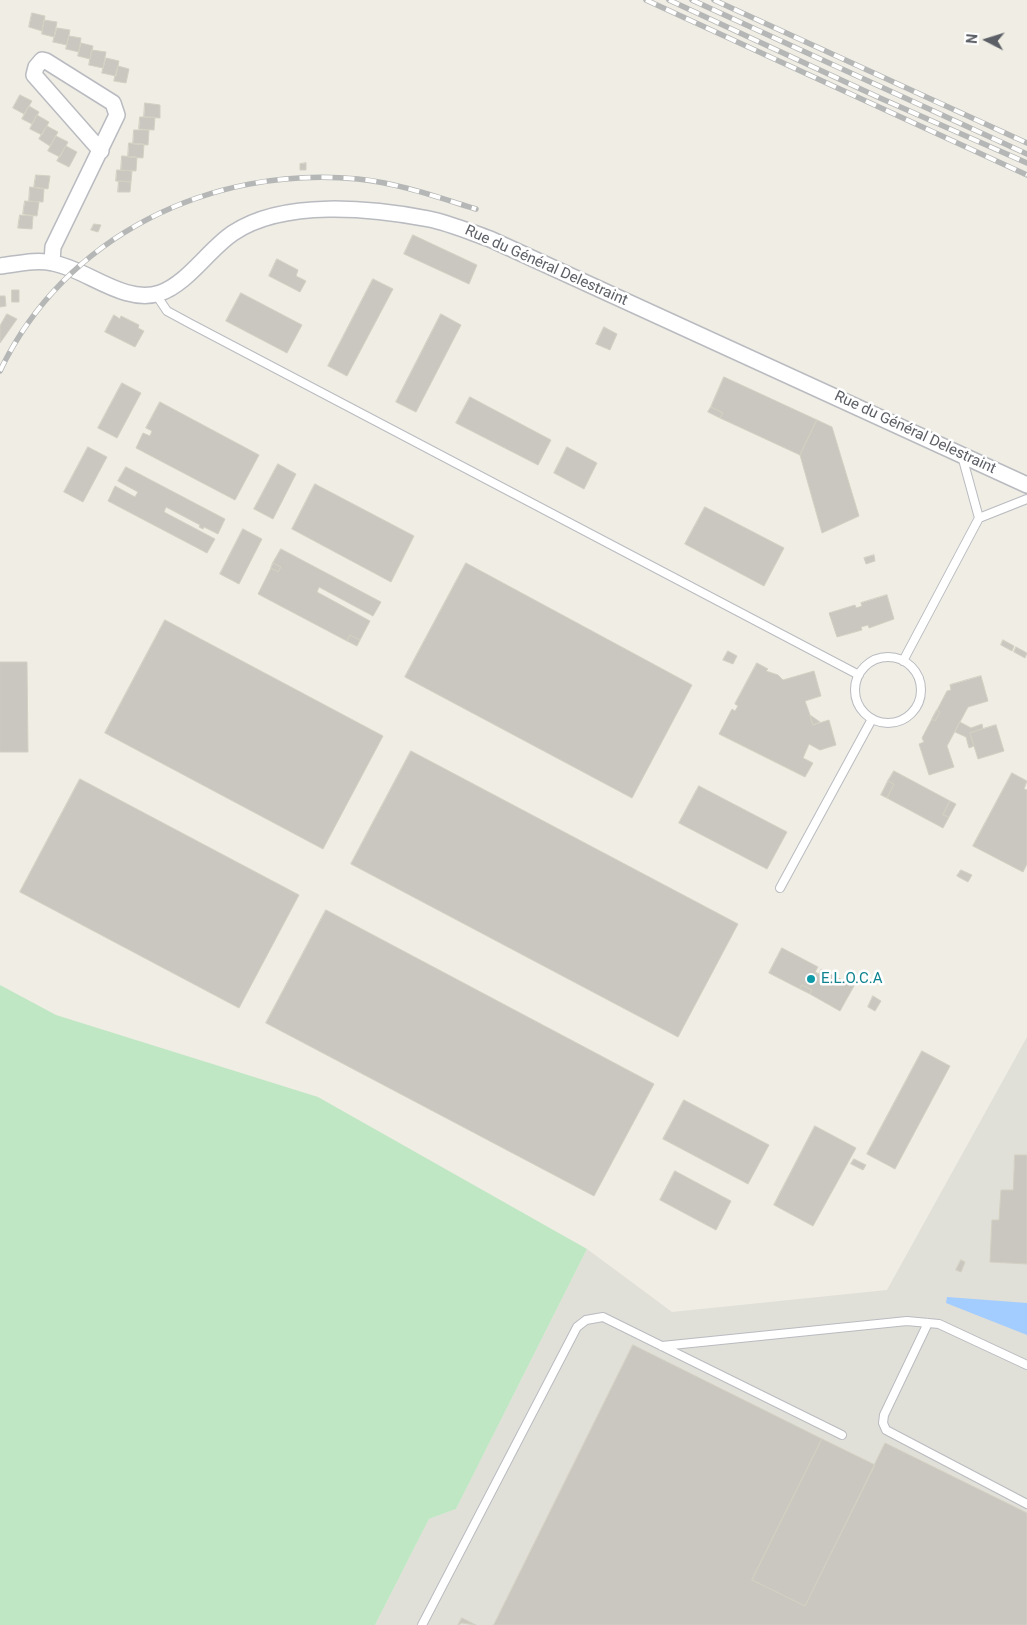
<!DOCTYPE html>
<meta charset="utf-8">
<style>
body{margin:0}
#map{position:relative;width:1027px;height:1625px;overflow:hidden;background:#efede4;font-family:Roboto,sans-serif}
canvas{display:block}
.north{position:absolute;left:962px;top:15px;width:50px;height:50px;-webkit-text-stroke:4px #fff;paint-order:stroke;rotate:275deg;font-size:14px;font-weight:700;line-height:20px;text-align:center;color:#5c5f65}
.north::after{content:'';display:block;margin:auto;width:18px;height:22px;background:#5c5f65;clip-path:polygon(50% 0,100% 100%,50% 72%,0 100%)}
</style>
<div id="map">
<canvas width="1027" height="1625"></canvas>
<div class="north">N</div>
</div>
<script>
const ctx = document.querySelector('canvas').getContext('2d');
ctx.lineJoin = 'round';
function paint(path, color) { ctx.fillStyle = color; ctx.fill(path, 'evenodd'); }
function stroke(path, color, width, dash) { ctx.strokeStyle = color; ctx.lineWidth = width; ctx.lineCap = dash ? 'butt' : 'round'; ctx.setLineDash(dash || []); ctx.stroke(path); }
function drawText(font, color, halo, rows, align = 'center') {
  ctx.font = font + ' Roboto,sans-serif'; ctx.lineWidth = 5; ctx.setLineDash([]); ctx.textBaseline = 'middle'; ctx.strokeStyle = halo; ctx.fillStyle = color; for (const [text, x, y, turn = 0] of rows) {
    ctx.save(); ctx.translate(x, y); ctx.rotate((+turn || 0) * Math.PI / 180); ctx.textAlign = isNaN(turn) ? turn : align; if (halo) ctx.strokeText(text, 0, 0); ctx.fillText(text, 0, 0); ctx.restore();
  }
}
const industrial = new Path2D(`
 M1027,1037V1625H375L429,1519L456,1509L587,1249L672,1312L887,1290Z`);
const green = new Path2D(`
 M0,985L56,1015L318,1097L587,1249L456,1509L429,1519L375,1625H0Z`);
const water = new Path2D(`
 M947,1297L1027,1303V1335L946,1303Z`);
const building = new Path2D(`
 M32,13L45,16L42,31L29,27Z
 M44,20L57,22L54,37L42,34Z
 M57,28L70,30L67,45L53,42Z
 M69,36L81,38L79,52L66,49Z
 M81,43L93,46L90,59L78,56Z
 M92,50L106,52L103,68L89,65Z
 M106,58L119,61L116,76L102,73Z
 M118,66L129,69L126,83L114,81Z
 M20,95L32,101L24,114L13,108Z
 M145,103L160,105V118L144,117Z
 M29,106L39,112L32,124L22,119Z
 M37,115L49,122L42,135L30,129Z
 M140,117H155L154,130L139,129Z
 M47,126L58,132L50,146L39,139Z
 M134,130H149L148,145L133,144Z
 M56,136L68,142L60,157L48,151Z
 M129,143L144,144L143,158L128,157Z
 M66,146L77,152L69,167L57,161Z
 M122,156L137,157L136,171L121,170Z
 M306,163V170H300V164Z
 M117,170L132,171L131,182L116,181Z
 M36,175L50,176L48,189L34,187Z
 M119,181L131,182L130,192H118Z
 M30,187L44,189L43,202L29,201Z
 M25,201L39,202L37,216L23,214Z
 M20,215L33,216L32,229L18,228Z
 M94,224L101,225L98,232L91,230Z
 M413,235L477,265L469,284L404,254Z
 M277,259L298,270L296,276L306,281L300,292L269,276Z
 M373,279L393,289L347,376L328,366Z
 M12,290H19V302H12Z
 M241,293L302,325L287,353L226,321Z
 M0,296H5L6,306L0,307Z
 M7,314L17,319L0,343V326Z
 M441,314L461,325L416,412L396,402Z
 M114,315L120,319L121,316L139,325L138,328L144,331L135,347L105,332Z
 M604,327L617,334L610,350L596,344Z
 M724,377L817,420L800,455L720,418L723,413L711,407Z
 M122,383L141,393L117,438L98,428Z
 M470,397L551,440L538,465L456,423Z
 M160,402L259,455L235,500L136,448L143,433L150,436L152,431L146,428Z
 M711,407L723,413L720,418L708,412Z
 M817,420L832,427L859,516L822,533L800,455Z
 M88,447L107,457L83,502L64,492Z
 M567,447L597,463L584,489L554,473Z
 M278,464L296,474L273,519L254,509Z
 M126,467L225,519L218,534L204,527L203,529L199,527L200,525L166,507L164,512L215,539L207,553L108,501L115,486L135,497L138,492L118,481Z
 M315,484L414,536L391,582L292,529Z
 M705,507L784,548L764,586L685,544Z
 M243,529L262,539L239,584L220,574Z
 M281,549L381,602L373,616L319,587L317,592L370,621L360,640L350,635L347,641L258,594L271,568L278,572L281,567L273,563Z
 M874,555L875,561L866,564L864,558Z
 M273,563L281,567L278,572L271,568Z
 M466,563L692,685L632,798L405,677Z
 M887,595L894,619L869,628L868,625L861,627L862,630L837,637L829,613L855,605L856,608L862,606L861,603Z
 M165,620L383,736L323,849L105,733Z
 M350,635L360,640L357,646L347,641Z
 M1003,640L1014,646L1012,651L1001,645Z
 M1016,647L1027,653L1025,658L1014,652Z
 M728,651L737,656L733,664L723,660Z
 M0,662H27L28,752H0Z
 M757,663L768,669L766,671L778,675L783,680L814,671L821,696L805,701L810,715L813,725L829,720L836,745L820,750L809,744L803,758L813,763L805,777L719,734L732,709L735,711L738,706L735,704Z
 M981,676L988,701L968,707L947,746L954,767L929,775L919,744L924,742L922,738L932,719L935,721L940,712L937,710L947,691L951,690L950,685Z
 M937,710L940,712L935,721L932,719Z
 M810,715L820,722L813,725Z
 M960,722L971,728L982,724L983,729L970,733L974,746L969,748L966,737L955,732Z
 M996,725L1004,751L978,759L970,733Z
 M411,751L738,924L678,1037L351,864Z
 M894,771L950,801L943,815L949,817L943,828L887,798L894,784L888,781Z
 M1012,773L1027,781L1024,789L1027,790V864L1023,872L973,846Z
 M80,779L299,895L239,1008L20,892Z
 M888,781L894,784L887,798L881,795Z
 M699,786L787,832L767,869L679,823Z
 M950,801L956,804L949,817L943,815Z
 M961,870L972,875L968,882L957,876Z
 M326,910L654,1084L594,1196L266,1023Z
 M782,948L818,967L815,972L819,974L821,969L854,986L840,1011L810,994L812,990L802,985L800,989L769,973Z
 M802,985L812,990L810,994L800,989Z
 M873,996L881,1001L875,1011L868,1007Z
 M922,1051L950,1066L895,1169L867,1154Z
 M684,1100L769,1145L748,1184L663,1139Z
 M815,1126L856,1148L813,1226L774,1205Z
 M1015,1155H1027V1264L990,1262L992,1220H999L1001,1190H1013Z
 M854,1159L866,1165L863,1170L851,1164Z
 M675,1171L731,1201L716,1230L660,1200Z
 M961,1260L965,1262L961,1272L956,1270Z
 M633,1345L822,1439L752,1580L805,1606L885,1443L1027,1513V1625H494Z
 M822,1439L875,1465L805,1606L752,1580Z
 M462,1618L476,1625L462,1623L458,1625Z`);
const lane = new Path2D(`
 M155,293L167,311L191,324L859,675
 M962,456L979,518L1027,499
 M855 690a33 33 0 1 1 66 0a33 33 0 1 1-66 0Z
 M903,661L979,518
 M780,888L872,719
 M928,1323L884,1415L883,1423L886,1430L1027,1504
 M662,1346L907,1321L939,1324L1027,1365
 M422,1625L577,1327L586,1320L603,1317L842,1435`);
const street = new Path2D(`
 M52,262L53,247L117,115L113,103L46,61L42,60L36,67L34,75L101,151
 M0,266C17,264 36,259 53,263C87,269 124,305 160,293C187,284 209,249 233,233C284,199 371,208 429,219C449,223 470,232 490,239L1027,485`);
const rail = new Path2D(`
 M646,0L1027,175
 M669,0L880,98L1027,163
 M692,0L1027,154
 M714,0L1027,143
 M0,371C64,236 211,165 358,179C398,183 437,197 476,209`);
const markers = [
 [811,979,5,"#0f9aa8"]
];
const streetNames = [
 ["Rue du Général Delestraint",546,266,24],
 ["Rue du Général Delestraint",915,433,25]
];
const cultureNames = [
 ["E.L.O.C.A",821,979]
];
paint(industrial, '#e0dfd8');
paint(green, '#c0e7c4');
paint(water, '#a3cdff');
paint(building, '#cac7c1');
stroke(building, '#d3d0c2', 1);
stroke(lane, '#b9bbc0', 10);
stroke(street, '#b9bbc0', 18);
stroke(lane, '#fff', 8);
stroke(street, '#fff', 15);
stroke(rail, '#b5b6b6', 5.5);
stroke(rail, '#fff', 4, [11]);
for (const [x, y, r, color] of markers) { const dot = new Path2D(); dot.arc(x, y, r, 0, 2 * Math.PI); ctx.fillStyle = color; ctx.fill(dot); stroke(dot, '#fff', 2); }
drawText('15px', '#5c5f65', '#fff', streetNames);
drawText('15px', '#0d838f', '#fff', cultureNames, 'left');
</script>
